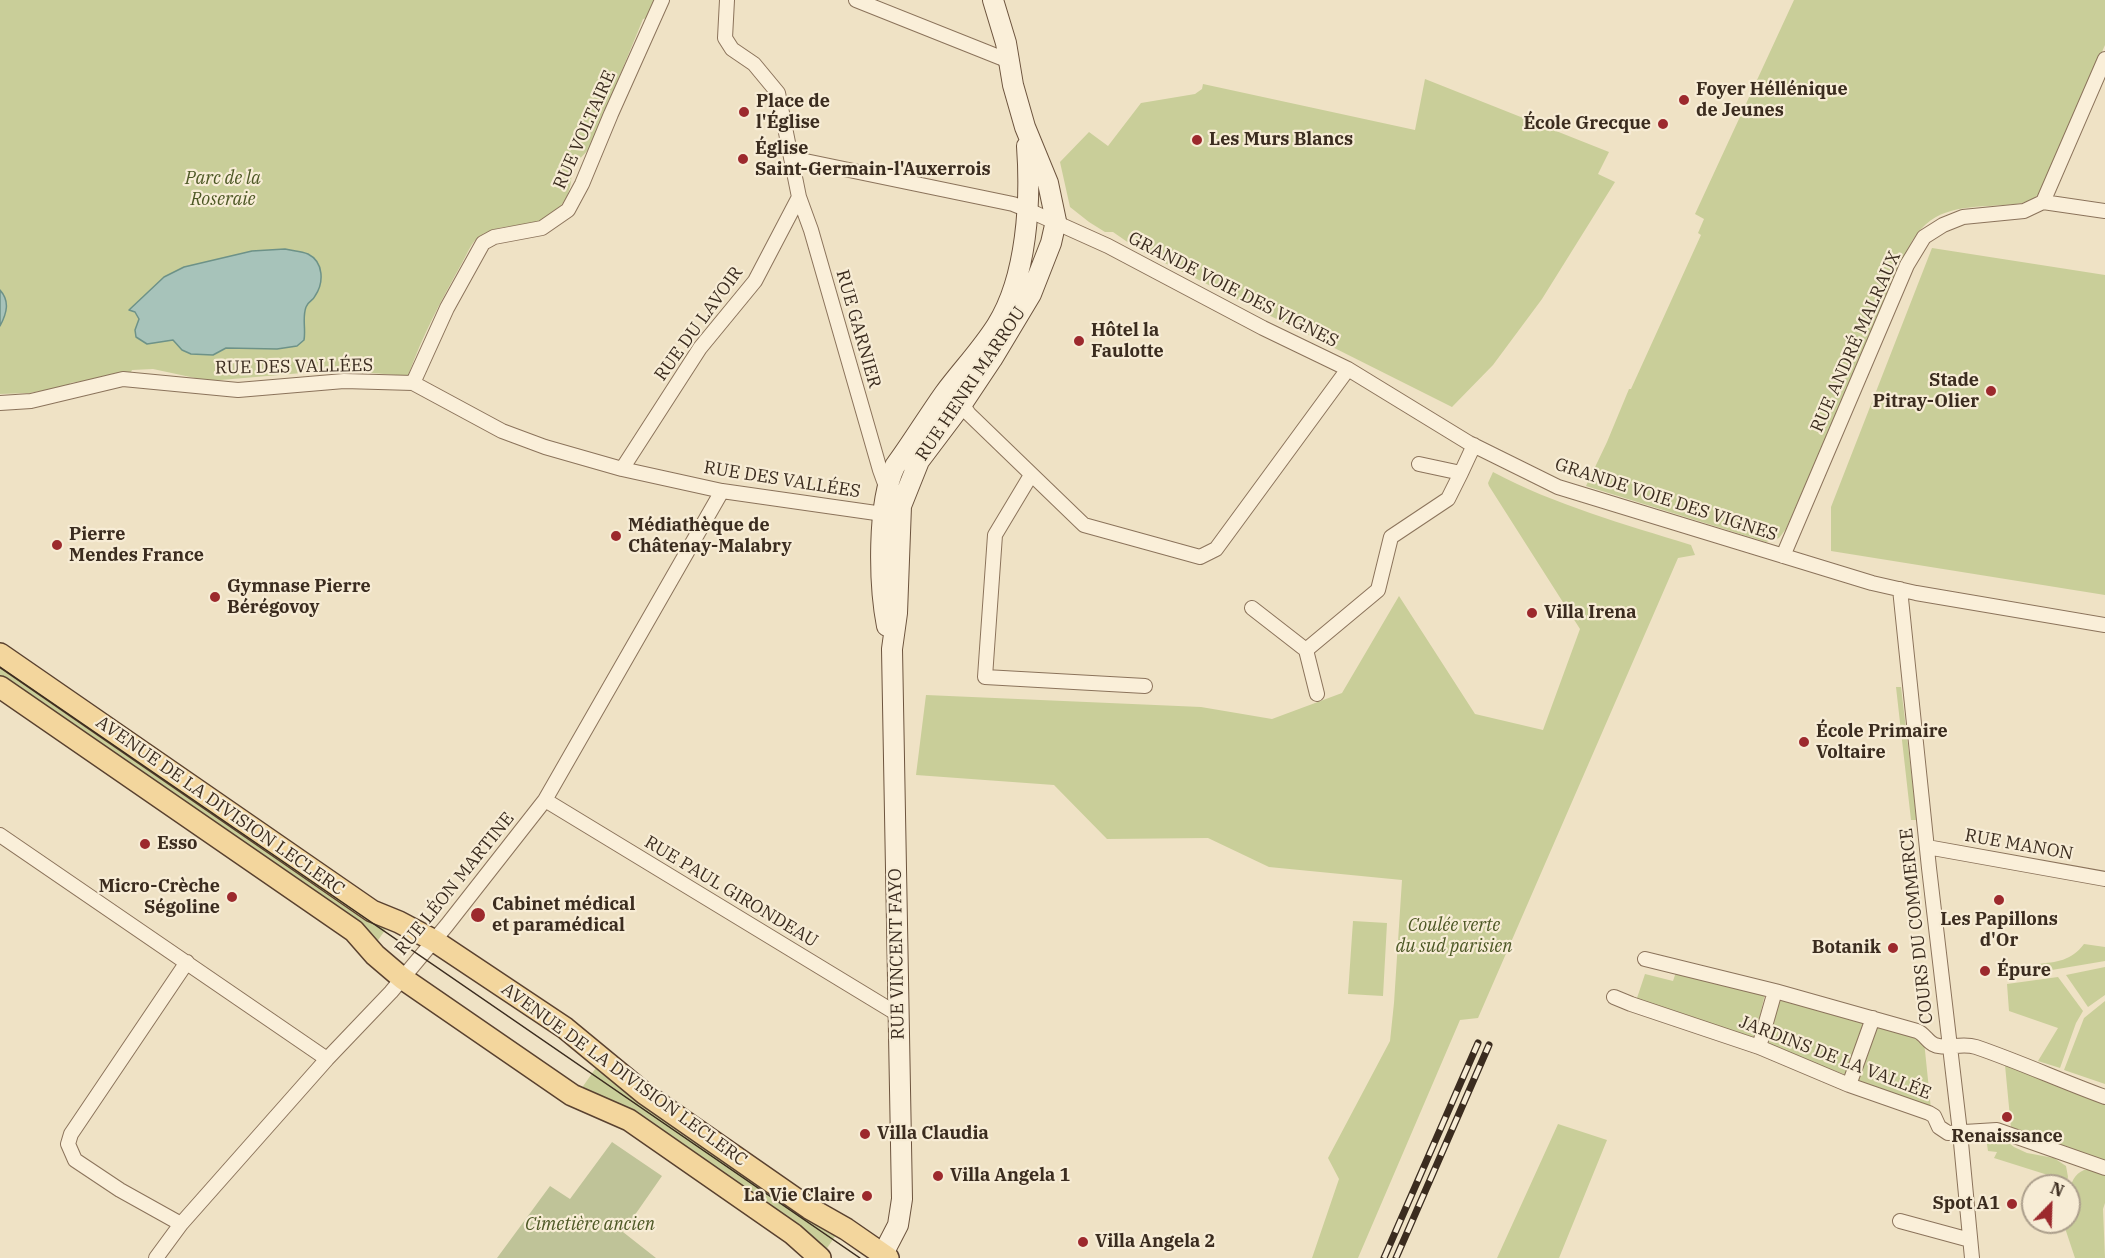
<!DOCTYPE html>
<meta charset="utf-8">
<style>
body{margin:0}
#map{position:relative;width:2105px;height:1258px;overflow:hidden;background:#efe2c5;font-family:"IBM Plex Serif",serif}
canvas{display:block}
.north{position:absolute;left:2021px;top:1174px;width:60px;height:60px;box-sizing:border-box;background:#f7ecd5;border:2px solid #ac9f8c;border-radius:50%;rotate:23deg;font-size:16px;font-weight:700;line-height:24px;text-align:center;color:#3b2c1f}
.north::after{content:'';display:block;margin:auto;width:21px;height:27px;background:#9c292d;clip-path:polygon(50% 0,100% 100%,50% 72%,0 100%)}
</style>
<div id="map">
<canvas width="2105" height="1258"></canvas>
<div class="north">N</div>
</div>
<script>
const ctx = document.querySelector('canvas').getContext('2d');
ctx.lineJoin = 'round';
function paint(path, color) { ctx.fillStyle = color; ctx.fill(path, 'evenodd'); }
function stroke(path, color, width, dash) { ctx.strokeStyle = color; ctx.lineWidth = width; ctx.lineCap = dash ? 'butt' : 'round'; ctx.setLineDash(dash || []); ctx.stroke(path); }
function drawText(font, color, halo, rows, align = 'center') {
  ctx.font = font + ' "IBM Plex Serif",serif'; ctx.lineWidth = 4.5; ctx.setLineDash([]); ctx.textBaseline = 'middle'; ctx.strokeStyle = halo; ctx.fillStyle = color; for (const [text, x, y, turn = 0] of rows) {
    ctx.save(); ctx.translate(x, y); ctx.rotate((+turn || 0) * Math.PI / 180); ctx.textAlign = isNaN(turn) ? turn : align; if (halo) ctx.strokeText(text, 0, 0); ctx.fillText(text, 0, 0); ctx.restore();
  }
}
const green = new Path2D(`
 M0,0H657L651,17L643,19L590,148L571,168C574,189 563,212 542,220C522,228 499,223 480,236C472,241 467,254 462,263C442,299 422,336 408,376L337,370L209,381L153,369L132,370L130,374L70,383V385L30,393L0,394Z
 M1794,0H2105V45L2039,194C2028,204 2017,204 2003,205C1965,208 1935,205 1912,241L1786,529L1779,538L1766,542L1586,486L1607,442L1629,389H1631L1701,235L1698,233L1704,219L1695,214Z
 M1425,79L1609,152L1598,174L1615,182L1542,299L1493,365L1452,407L1139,250L1113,232H1105L1089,222L1070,207L1060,162L1089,132L1108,146L1141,103L1195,94L1202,89L1203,84L1415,130Z
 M1932,248L2105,275V595L1831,551V507Z
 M1493,472C1555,505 1624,524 1691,545L1695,555L1678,558L1478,1018L1460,1020L1358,1258H1312L1339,1179L1328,1158L1390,1041L1394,1003L1402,880L1269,867L1208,838L1107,839L1054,785L916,775L926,695L1201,707L1272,719L1342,693L1399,596L1475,714L1543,730L1580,629L1489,486L1488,483Z
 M0,661L390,923L374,946L0,683Z
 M1896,687H1901L1917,820H1911Z
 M1353,921L1387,923L1383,996L1348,994Z
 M2084,944L2105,947V961L2040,972L2038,970L2037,964C2057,962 2071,961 2084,944Z
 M2025,965V972L2003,975V966Z
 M2105,967V995L2088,1007L2066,975Z
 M1676,972L1765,994L1754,1041L1636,1001L1645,974L1673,981Z
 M2058,977L2083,1011L2076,1023L2060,1068L2038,1061L2058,1028L2009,1011L2007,984Z
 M1780,998L1865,1020L1846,1075L1833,1070L1830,1075L1800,1063L1802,1057L1768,1045Z
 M2105,1001V1084L2064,1070L2084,1018Z
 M1877,1026L1924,1041L1931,1109L1857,1083Z
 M600,1062L838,1232L823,1254L579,1092Z
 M2005,1065L2105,1101V1163L2011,1128Z
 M1558,1124L1607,1140L1559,1258H1497Z
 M1992,1136L2001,1137L2014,1147L2027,1153L2054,1158L2066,1166L2068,1177L2065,1186H2053L2051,1176L1994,1158L1997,1152L1988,1151L1986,1138Z
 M2084,1170H2094L2105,1174V1203L2103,1209L2105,1258H2075L2063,1222H2069C2069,1205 2065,1178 2084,1170Z`);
const cemetery = new Path2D(`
 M612,1142L662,1176L623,1232L656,1258H497L550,1186L570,1199Z`);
const water = new Path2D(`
 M285,249C293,251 301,251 308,254C324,262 324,283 315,296C313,301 308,301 306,307C302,318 306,329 304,340L297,346L277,349L226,348L213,355L191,354L182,350L173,340L147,344L136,337L135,330L139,319L135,312L129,310L164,277L184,267L252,251Z
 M0,290C10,301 7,313 0,326Z`);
const street = new Path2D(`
 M727,0L725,38L732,49L754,64L778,93L799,197L811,230L880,470L888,492
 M856,0L1009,61
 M791,158L1013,204L1028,210L1108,246L1263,328L1348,369L1469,443L1558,487L1872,583L1916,593L2105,625
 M2043,202L2105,211
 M413,383L447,308L483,243L494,237L542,228L568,210L582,184L611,114L662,0
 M0,403L31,401L123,379L238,390L344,381L413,383L502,431L545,447L622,469L722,491L883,514L890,511
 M962,404L969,414L1084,525L1200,557L1216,549L1348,369
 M1419,464L1461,473L1474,445
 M622,469L700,348L755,281L799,197
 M1031,475L995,535L985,677L1145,686
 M1783,556L1907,265L1924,237L1943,225L1963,217L2024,211L2043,202L2105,59
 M1900,589L1929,868L1960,1132L1972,1258
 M1252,608L1306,650L1378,590L1391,537L1448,499L1461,473
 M1306,650L1317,694
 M545,800L899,1015
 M0,835L327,1059
 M1927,847L2105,879
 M1645,959L1775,991L1917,1031C1925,1034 1927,1042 1935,1045C1947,1050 1961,1042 1976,1047C2020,1062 2061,1081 2105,1097
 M1614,997L1631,1004L1759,1047L1849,1085L1929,1113L1934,1116L1939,1127L1948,1133L1997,1130L2105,1168
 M1759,1047L1775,991
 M1849,1085L1873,1018
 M1900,1221L1970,1240
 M181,1224L120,1190L75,1160L68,1144L71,1134L187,962
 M156,1258L181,1224L327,1059L391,992L447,925L545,800L722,491`);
const secondary = new Path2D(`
 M887,626C879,585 877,503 895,466C912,443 927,418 944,394C961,371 982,349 997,325C1027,277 1031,201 1027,146
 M883,1254L898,1225L902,1199L892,649L897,613L901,506L919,461L962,404L992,359L1031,294L1051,243L1056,221L1048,183L1025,127L1013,85L1006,43L993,0`);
const primary = new Path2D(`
 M0,654L372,911L399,922L433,940L565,1028L645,1094L809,1208L846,1229L888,1258
 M0,687L354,931L375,955L402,978L572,1095L629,1120L793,1234L820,1258`);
const tram = new Path2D(`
 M0,667L860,1258`);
const rail = new Path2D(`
 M1384,1258L1478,1043
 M1396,1258L1489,1045`);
const markers = [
 [1684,100,6,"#9c292d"],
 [744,112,6,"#9c292d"],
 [1663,124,6,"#9c292d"],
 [1197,140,6,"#9c292d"],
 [743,159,6,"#9c292d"],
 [1079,341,6,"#9c292d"],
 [1991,391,6,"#9c292d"],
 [616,536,6,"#9c292d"],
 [57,545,6,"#9c292d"],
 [215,597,6,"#9c292d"],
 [1532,613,6,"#9c292d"],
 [1804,742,6,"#9c292d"],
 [145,844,6,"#9c292d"],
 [232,897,6,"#9c292d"],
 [1999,900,6,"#9c292d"],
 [478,915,8,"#9c292d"],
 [1893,948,6,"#9c292d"],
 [1985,971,6,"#9c292d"],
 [2007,1117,6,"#9c292d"],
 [865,1134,6,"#9c292d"],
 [938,1176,6,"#9c292d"],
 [867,1196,6,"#9c292d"],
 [2012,1204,6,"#9c292d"],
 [1083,1242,6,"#9c292d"]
];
const poiNames = [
 ["Foyer Héllénique",1696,90],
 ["de Jeunes",1696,111],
 ["Place de",756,102],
 ["l'Église",756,123],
 ["École Grecque",1651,124,"right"],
 ["Les Murs Blancs",1209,140],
 ["Église",755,149],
 ["Saint-Germain-l'Auxerrois",755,170],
 ["Hôtel la",1091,331],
 ["Faulotte",1091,352],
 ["Stade",1979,381,"right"],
 ["Pitray-Olier",1979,402,"right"],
 ["Médiathèque de",628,526],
 ["Châtenay-Malabry",628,547],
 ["Pierre",69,535],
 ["Mendes France",69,556],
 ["Gymnase Pierre",227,587],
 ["Bérégovoy",227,608],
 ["Villa Irena",1544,613],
 ["École Primaire",1816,732],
 ["Voltaire",1816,753],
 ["Esso",157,844],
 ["Micro-Crèche",220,887,"right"],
 ["Ségoline",220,908,"right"],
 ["Cabinet médical",492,905],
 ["et paramédical",492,926],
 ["Les Papillons",1999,920,"center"],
 ["d'Or",1999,941,"center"],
 ["Botanik",1881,948,"right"],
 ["Épure",1997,971],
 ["Villa Claudia",877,1134],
 ["Renaissance",2007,1137,"center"],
 ["Villa Angela 1",950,1176],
 ["La Vie Claire",855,1196,"right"],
 ["Spot A1",2000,1204,"right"],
 ["Villa Angela 2",1095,1242]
];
const streetNames = [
 ["RUE VOLTAIRE",585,130,-66],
 ["GRANDE VOIE DES VIGNES",1233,290,27],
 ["RUE DU LAVOIR",699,324,-54],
 ["RUE GARNIER",858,329,74],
 ["RUE ANDRÉ MALRAUX",1856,342,-66],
 ["RUE DES VALLÉES",294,367,-1],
 ["RUE HENRI MARROU",971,384,-56],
 ["RUE DES VALLÉES",782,480,9],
 ["GRANDE VOIE DES VIGNES",1666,500,18],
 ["AVENUE DE LA DIVISION LECLERC",220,806,35],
 ["RUE MANON",2019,845,10],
 ["RUE LÉON MARTINE",455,884,-51],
 ["RUE PAUL GIRONDEAU",731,892,31],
 ["COURS DU COMMERCE",1917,926,-96],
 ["RUE VINCENT FAYO",897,954,-91],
 ["JARDINS DE LA VALLÉE",1835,1058,21],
 ["AVENUE DE LA DIVISION LECLERC",624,1075,36]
];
const parkNames = [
 ["Parc de la",223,179],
 ["Roseraie",223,200],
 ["Coulée verte",1454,926],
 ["du sud parisien",1454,947],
 ["Cimetière ancien",590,1225]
];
paint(green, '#c9ce99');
paint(cemetery, '#bfc398');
paint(water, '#a7c3ba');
stroke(water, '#6d9288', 1.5);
stroke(street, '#8b735b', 16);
stroke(secondary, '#6d543e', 22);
stroke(primary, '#59412f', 24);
stroke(street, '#faefd9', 14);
stroke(secondary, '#faefd9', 20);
stroke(primary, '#f3d69d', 21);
stroke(tram, '#3b2c1f', 1.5);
stroke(rail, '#3b2c1f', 7);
stroke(rail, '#f7ecd5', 4.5, [14]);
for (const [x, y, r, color] of markers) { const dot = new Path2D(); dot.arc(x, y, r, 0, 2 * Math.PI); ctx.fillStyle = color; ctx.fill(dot); stroke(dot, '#f7ecd5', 2); }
drawText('bold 18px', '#3b2c1f', '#f7ecd5', poiNames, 'left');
drawText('18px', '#3b2c1f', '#f7ecd5', streetNames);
drawText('italic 18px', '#4d5825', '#f7ecd5', parkNames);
</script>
